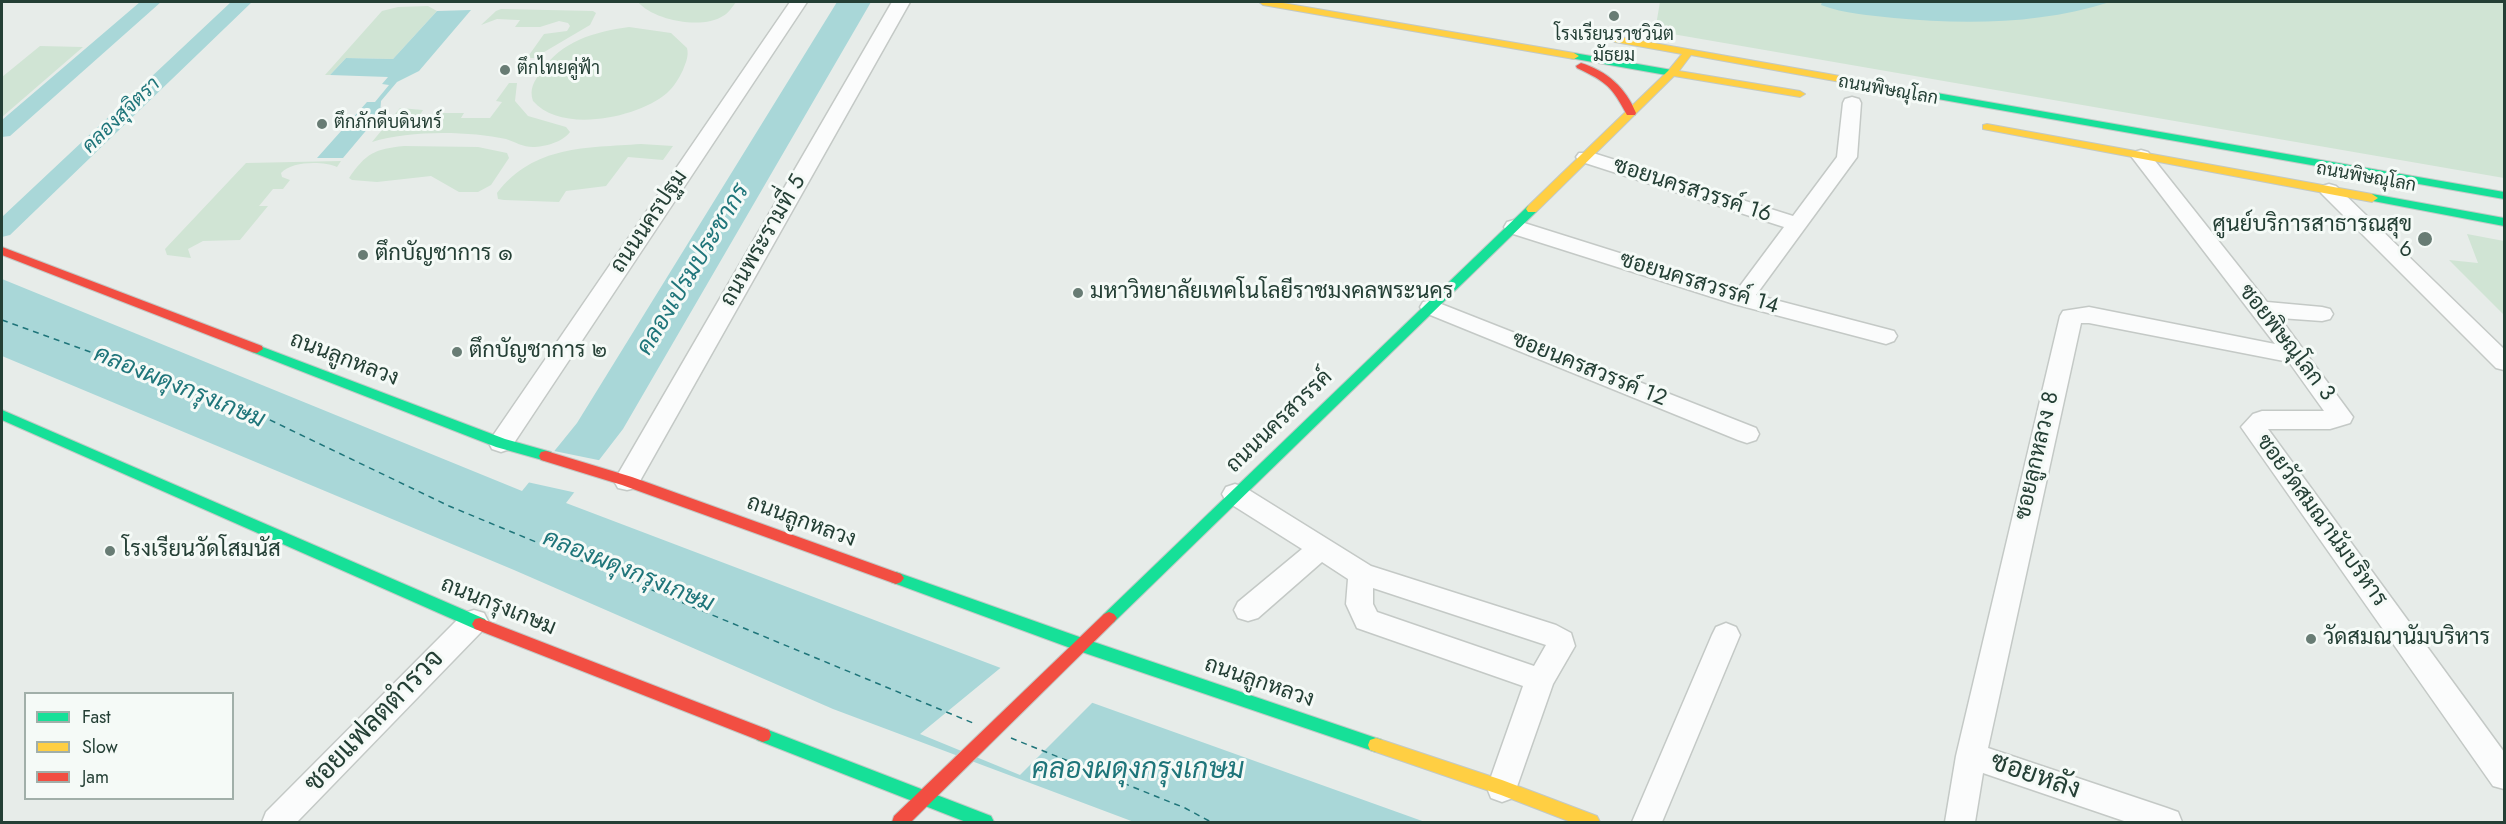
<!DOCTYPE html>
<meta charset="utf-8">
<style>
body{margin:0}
#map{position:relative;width:2506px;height:824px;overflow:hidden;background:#e7ece9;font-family:Jost,sans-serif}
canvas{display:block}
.frame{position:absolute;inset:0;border:3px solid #243f35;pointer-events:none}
.legend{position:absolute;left:24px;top:692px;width:210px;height:108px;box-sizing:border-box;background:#f5faf7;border:2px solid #a1afa9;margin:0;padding:8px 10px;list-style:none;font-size:18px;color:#243f35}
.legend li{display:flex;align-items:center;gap:12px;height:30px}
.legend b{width:30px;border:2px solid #a1afa9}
</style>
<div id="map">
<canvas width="2506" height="824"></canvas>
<div class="frame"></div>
<ul class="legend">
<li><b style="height:8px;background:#16e098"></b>Fast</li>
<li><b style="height:8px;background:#ffcf43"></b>Slow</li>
<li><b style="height:8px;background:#f24e42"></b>Jam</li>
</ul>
</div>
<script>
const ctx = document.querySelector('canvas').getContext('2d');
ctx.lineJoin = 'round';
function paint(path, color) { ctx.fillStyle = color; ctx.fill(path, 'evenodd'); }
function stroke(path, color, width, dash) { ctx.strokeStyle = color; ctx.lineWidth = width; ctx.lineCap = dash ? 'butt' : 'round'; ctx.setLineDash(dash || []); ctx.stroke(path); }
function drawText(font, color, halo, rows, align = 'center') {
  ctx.font = font + ' Jost,Sarabun,sans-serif'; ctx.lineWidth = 6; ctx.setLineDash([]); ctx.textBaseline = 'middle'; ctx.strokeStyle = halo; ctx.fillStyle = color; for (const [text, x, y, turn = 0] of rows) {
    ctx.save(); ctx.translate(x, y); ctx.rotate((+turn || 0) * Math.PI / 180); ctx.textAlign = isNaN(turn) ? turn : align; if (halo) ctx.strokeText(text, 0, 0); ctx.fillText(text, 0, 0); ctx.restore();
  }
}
const green = new Path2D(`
 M638,2H736C732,7 729,13 723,16C702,30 653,20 638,2Z
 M1660,2H2504V178L1655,31Z
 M428,6L437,11L393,59L346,58L330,75H325L382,11L398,7Z
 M501,9L593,11L596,13L590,25L534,58H527L544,34L567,31L570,26L568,23L559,21L540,27H515L520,20H518L497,19L481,25L496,11Z
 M629,27L671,33L687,48C689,56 686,62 683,70C679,78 674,87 667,93C638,118 561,134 533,101C529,89 534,81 541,72C561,41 594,32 629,27Z
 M40,46L83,47L2,117V77Z
 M509,83H517L515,101L528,116L566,127L570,132C563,142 544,147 533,147C523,147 515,142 506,139C469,131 409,130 372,142L400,108L423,110L418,118H437L441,113H464L461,118H490L502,102L496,101Z
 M641,144L673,146L663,160L628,157L606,186L566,191L559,202L504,200L498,199L497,193C534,145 586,148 641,144Z
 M404,146L478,147L507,153L509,158L491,185L478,192H459L431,176L377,182L352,180L349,178C366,153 375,149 404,146Z
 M341,161L337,167C323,161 292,161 281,173L282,177L290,180L283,189H273L259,206H268L240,240L203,241L188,249L191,258L167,255L165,249L246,163Z
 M2467,234L2504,241V315L2449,260L2478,263Z`);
const water = new Path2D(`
 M837,2H871L623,429L566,503L1093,703L1425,822H1134L833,709L514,570L2,356V279L522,491L577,423Z
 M1822,2H2110C2041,24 1966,25 1894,18C1869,15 1845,14 1821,5Z
 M471,10L419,71L397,82L381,101L380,114L343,158H317L367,102H375L389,85L382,84L388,77L330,75L346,58L393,59L437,11Z`);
const pier = new Path2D(`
 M554,451L603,461L577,493L527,482Z
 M1004,665L1095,700L1020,775L920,734Z`);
const canal = new Path2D(`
 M140,2H161L10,136L2,137V120Z
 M231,2H252L10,235L2,237V217Z`);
const ferry = new Path2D(`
 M2,320L245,408L449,506L973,723
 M1011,738L1185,808L1211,822`);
const street = new Path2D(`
 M790,2H807L510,449L501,452L492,449L489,443L492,437Z
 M892,2H910L636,488L627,490L618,488L614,481L618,474Z
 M1852,97L1859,99L1861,103L1857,157L1756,295L1894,331L1897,336L1894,341L1886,344L1734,304L1507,232L1504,227L1507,222L1514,220L1521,222L1737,290L1784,227L1579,161L1576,157L1579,153H1593L1793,216L1837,157L1843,103L1845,99Z
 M2141,150L2148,152L2267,302L2322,307L2330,309L2333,314L2330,319L2322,321L2280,318L2353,417L2350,423L2330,429H2268L2504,752V789L2493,786L2241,427L2253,414L2262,411H2324L2289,362L2089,323H2081L1988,748L2167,808L2178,812L2182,822H2127L1983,773L1975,822H1945L1956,756L2060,316L2063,311L2089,307L2275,344L2131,156L2134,152Z
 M2329,184L2336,186L2504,349V370L2496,368L2322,194L2319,190L2322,186Z
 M1431,300L1756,428L1759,434L1756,440L1747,443L1738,440L1423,312L1420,307L1423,302Z
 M1235,484L1244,487L1371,566L1556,625L1571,633L1575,646L1553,684L1513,798L1502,802L1491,798L1487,788L1523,686L1357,628L1346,604L1348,579L1322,562L1258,618L1248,621L1238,618L1234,610L1238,602L1302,549L1226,501L1222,494L1226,487ZM1373,588L1546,645L1534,666L1377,612L1373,604Z
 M474,610L484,613L488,621L484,629L297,822H262L266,812L464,613Z
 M1726,623L1736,627L1740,635L1662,822H1632L1712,635L1716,627Z`);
const fast = new Path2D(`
 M1574,53L1672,70L1677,73L1672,76L1570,58L1569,56Z
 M1868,81L2504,192V199L1864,86V82Z
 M2372,194L2504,218V226L2368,200L2366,198Z
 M1532,205L1536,206L1538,209L1536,212L1114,622L1109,624L1104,622L1101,618L1104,614L1528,206Z
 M257,345L505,439L551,452L553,456L551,460L546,461L496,447L252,352L251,349L252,346Z
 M2,410L485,619L488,624L485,629L480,630L475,629L2,420Z
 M896,572L1085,639L1376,738L1382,740L1384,745L1382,750L1376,752L1076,650L891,582L888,578L891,574Z
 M763,728L991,816L994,822H966L757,740L755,735L757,730Z`);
const slow = new Path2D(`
 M1259,2H1277L1574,53L1579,56L1574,59L1263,5Z
 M1569,28L1868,81L1873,84L1868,87L1691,55L1679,71L1800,91L1805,94L1800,97L1674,76L1536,212H1528L1526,209L1528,206L1668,71L1682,54L1565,33V29Z
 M1987,124L2372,194L2378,198L2372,202L1983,129V125Z
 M1376,738L1502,780L1597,816L1600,822H1571L1501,795L1370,750L1368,745L1370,740Z`);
const jam = new Path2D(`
 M1581,63C1607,71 1626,88 1636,113L1635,115H1627C1612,87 1607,82 1577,68L1576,66Z
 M2,247L262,346L263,349L257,353L252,352L2,255Z
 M546,451L632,477L901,574L904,578L901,582L896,584L622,485L541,460L539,456L541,452Z
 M1109,612L1114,614L1117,618L1114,622L911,822H892L894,816L1104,614Z
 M480,618L769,730L771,735L769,740L763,742L475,629L472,624L475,619Z`);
const markers = [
 [1614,16,6,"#687c74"],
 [505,70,6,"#687c74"],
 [322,124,6,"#687c74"],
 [2425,239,8,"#687c74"],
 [363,255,6,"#687c74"],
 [1078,293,6,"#687c74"],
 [457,352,6,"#687c74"],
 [110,551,6,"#687c74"],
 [2311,639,6,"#687c74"]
];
const farPoinames = [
 ["โรงเรียนราชวินิต",1614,36,"center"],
 ["มัธยม",1614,57,"center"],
 ["ตึกไทยคู่ฟ้า",517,70],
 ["ตึกภักดีบดินทร์",334,124]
];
const farStreetnames = [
 ["ถนนพิษณุโลก",1888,91,10],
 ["ถนนพิษณุโลก",2366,178,10]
];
const farWaternames = [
 ["คลองสุจิตรา",122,116,-44]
];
const streetNames = [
 ["ซอยนครสวรรค์ 16",1692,191,18],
 ["ถนนนครปฐม",650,222,-56],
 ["ถนนพระรามที่ 5",764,241,-60],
 ["ซอยนครสวรรค์ 14",1699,284,17],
 ["ซอยพิษณุโลก 3",2286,343,52],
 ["ถนนลูกหลวง",344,360,21],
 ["ซอยนครสวรรค์ 12",1589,370,22],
 ["ถนนนครสวรรค์",1280,422,-44],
 ["ซอยลูกหลวง 8",2038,456,-77],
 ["ซอยวัดสมณานัมบริหาร",2321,521,54],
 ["ถนนลูกหลวง",801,522,20],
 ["ถนนกรุงเกษม",498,607,22],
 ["ถนนลูกหลวง",1259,683,19]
];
const poiNames = [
 ["ศูนย์บริการสาธารณสุข",2412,226,"right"],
 ["6",2412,251,"right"],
 ["ตึกบัญชาการ ๑",375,255],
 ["มหาวิทยาลัยเทคโนโลยีราชมงคลพระนคร",1090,293],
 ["ตึกบัญชาการ ๒",469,352],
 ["โรงเรียนวัดโสมนัส",122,551],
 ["วัดสมณานัมบริหาร",2323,639]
];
const waterNames = [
 ["คลองเปรมประชากร",694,270,-59],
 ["คลองผดุงกรุงเกษม",179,388,22],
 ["คลองผดุงกรุงเกษม",628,572,22]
];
const nearStreetnames = [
 ["ซอยแฟลตตำรวจ",375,722,-46],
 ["ซอยหลัง",2035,777,19]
];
const nearWaternames = [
 ["คลองผดุงกรุงเกษม",1138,771]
];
paint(green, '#d0e4d4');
paint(water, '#a9d7d8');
paint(pier, '#e7ece9');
paint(canal, '#a9d7d8');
stroke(ferry, '#1f757a', 1.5, [6, 5]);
stroke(street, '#c4c9c6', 3);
stroke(fast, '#c2c9c6', 2);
stroke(slow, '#c2c9c6', 2);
stroke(jam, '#c2c9c6', 2);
paint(street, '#fbfcfc');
paint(fast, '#16e098');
paint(slow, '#ffcf43');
paint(jam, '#f24e42');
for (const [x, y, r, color] of markers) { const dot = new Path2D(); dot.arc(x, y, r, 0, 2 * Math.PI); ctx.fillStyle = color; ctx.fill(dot); stroke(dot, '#f5faf7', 2); }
drawText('18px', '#243f35', '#f5faf7', farPoinames, 'left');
drawText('18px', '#243f35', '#f5faf7', farStreetnames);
drawText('italic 20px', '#1f757a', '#f5faf7', farWaternames);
drawText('22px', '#243f35', '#f5faf7', streetNames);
drawText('22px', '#243f35', '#f5faf7', poiNames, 'left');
drawText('italic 24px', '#1f757a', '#f5faf7', waterNames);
drawText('27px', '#243f35', '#f5faf7', nearStreetnames);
drawText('italic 28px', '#1f757a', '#f5faf7', nearWaternames);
</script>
